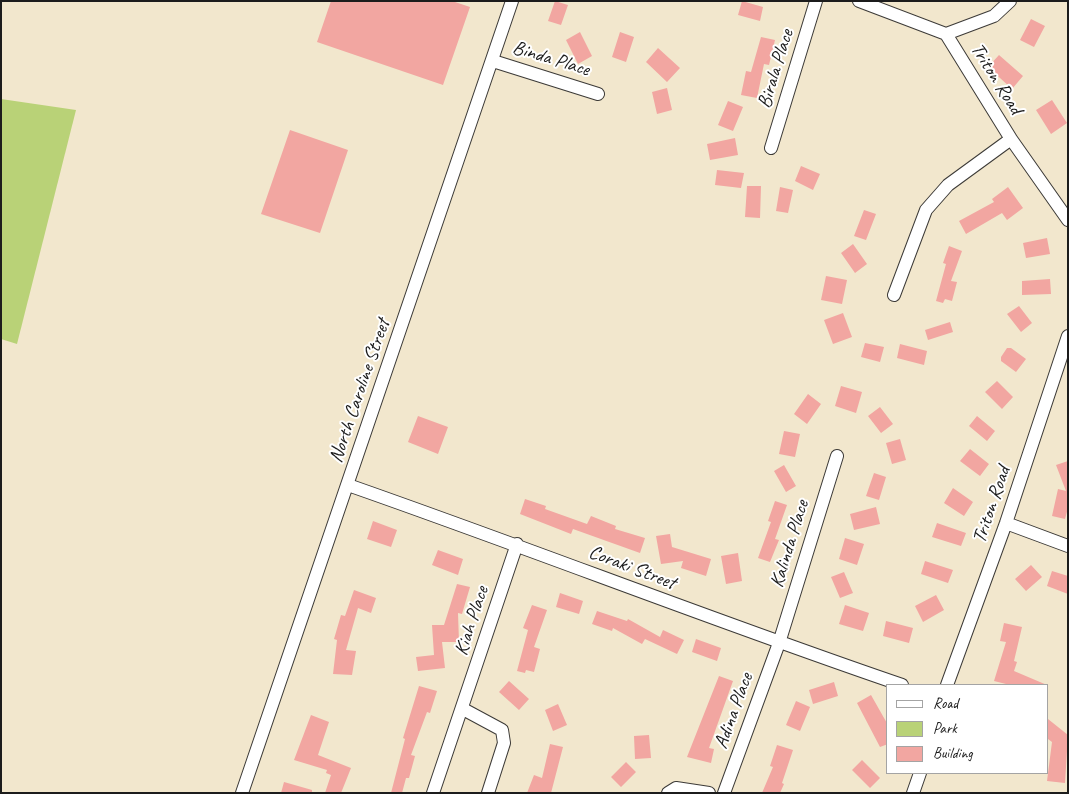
<!DOCTYPE html>
<style>
body{margin:0}
#map{position:relative;width:1069px;height:794px;overflow:hidden;background:#f2e7cd;font-family:Caveat,sans-serif}
canvas{display:block}
.frame{position:absolute;inset:0;border:2px solid #1c1c1c;pointer-events:none}
.legend{position:absolute;left:886px;top:684px;width:162px;height:90px;box-sizing:border-box;background:#fff;border:1px solid #a4a4a4;margin:0;padding:6px 9px;list-style:none;font-size:15px;color:#1c1c1c}
.legend li{display:flex;align-items:center;gap:10px;height:25px}
.legend b{width:25px;border:1px solid #a4a4a4}
</style>
<div id="map">
<canvas width="1069" height="794"></canvas>
<div class="frame"></div>
<ul class="legend">
<li><b style="height:6px;background:#fff"></b>Road</li>
<li><b style="height:14px;background:#b9d277"></b>Park</li>
<li><b style="height:14px;background:#f2a6a1"></b>Building</li>
</ul>
</div>
<script>
const ctx = document.querySelector('canvas').getContext('2d');
ctx.lineJoin = 'round';
function paint(path, color) { ctx.fillStyle = color; ctx.fill(path, 'evenodd'); }
function stroke(path, color, width, dash) { ctx.strokeStyle = color; ctx.lineWidth = width; ctx.lineCap = dash ? 'butt' : 'round'; ctx.setLineDash(dash || []); ctx.stroke(path); }
function drawText(font, color, halo, rows, align = 'center') {
  ctx.font = font + ' Caveat,sans-serif'; ctx.lineWidth = 4; ctx.setLineDash([]); ctx.textBaseline = 'middle'; ctx.strokeStyle = halo; ctx.fillStyle = color; for (const [text, x, y, turn = 0] of rows) {
    ctx.save(); ctx.translate(x, y); ctx.rotate((+turn || 0) * Math.PI / 180); ctx.textAlign = isNaN(turn) ? turn : align; if (halo) ctx.strokeText(text, 0, 0); ctx.fillText(text, 0, 0); ctx.restore();
  }
}
const green = new Path2D(`
 M1,99L76,110L17,344L1,339Z`);
const building = new Path2D(`
 M331,1H452L470,7L443,85L317,42Z
 M555,1L568,5L561,25L548,21Z
 M742,1L763,7L760,21L738,15Z
 M1031,19L1045,26L1034,47L1020,40Z
 M580,32L592,56L578,64L566,40Z
 M620,32L634,37L626,62L612,57Z
 M761,37L775,40L769,65L764,64L757,98L741,95L746,71L751,72Z
 M658,48L680,68L667,82L646,62Z
 M999,55L1023,76L1012,89L988,67Z
 M667,88L672,110L657,114L652,92Z
 M1052,100L1067,123L1051,134L1036,110Z
 M728,101L743,107L733,131L718,125Z
 M290,130L348,150L320,233L261,214Z
 M735,138L738,155L710,160L707,144Z
 M801,166L820,174L813,190L795,181Z
 M717,170L744,173L741,188L715,185Z
 M747,186H761L760,218L745,217Z
 M780,187L793,190L788,213L776,211Z
 M1008,187L1023,208L1007,220L1002,213L966,234L959,221L994,202L992,199Z
 M864,210L876,214L866,240L854,236Z
 M1047,238L1050,254L1026,258L1023,243Z
 M853,244L867,264L855,273L841,253Z
 M949,246L962,251L951,281L957,282L952,301L945,299L943,303L936,301L946,264L943,263Z
 M826,276L847,280L842,304L821,300Z
 M1050,279L1051,294L1022,295V281Z
 M1019,306L1032,323L1021,332L1007,314Z
 M843,313L852,337L833,344L824,320Z
 M950,322L953,332L928,340L925,330Z
 M865,343L884,347L880,362L861,357Z
 M900,344L927,351L924,365L897,358Z
 M1007,348H1011L1026,359L1016,372L1001,361V357Z
 M997,381L1013,397L1002,409L985,392Z
 M841,386L862,392L856,413L835,406Z
 M808,394L821,404L807,424L794,414Z
 M880,407L893,424L881,433L868,416Z
 M418,416L448,427L438,454L408,442Z
 M977,416L995,431L987,441L969,426Z
 M784,431L800,434L795,457L779,454Z
 M900,439L906,460L892,464L886,443Z
 M970,449L989,464L980,476L960,461Z
 M1068,461V508L1065,519L1052,516L1058,489L1066,491L1056,465Z
 M784,465L796,486L786,492L774,471Z
 M874,473L886,477L879,500L866,496Z
 M953,488L973,502L964,516L944,503Z
 M525,499L546,506L545,509L587,524L591,516L616,526L615,529L645,538L640,553L573,529L571,534L520,514Z
 M775,501L787,505L775,539L779,540L770,562L758,558L771,522L768,521Z
 M876,507L880,524L854,530L850,514Z
 M373,521L397,530L391,547L367,539Z
 M937,523L966,533L961,546L932,537Z
 M670,534L672,547L711,559L706,576L681,568L683,561L661,564L656,536Z
 M845,538L864,544L857,565L839,559Z
 M438,550L463,559L458,575L432,565Z
 M738,553L742,581L726,584L721,556Z
 M925,561L953,570L948,583L921,574Z
 M1031,565L1042,577L1026,591L1015,579Z
 M1052,571L1068,576V594L1047,586Z
 M844,572L853,593L840,598L831,577Z
 M457,584L470,587L462,614L458,613L459,642H442L445,668L418,671L416,657L434,655L432,625H444Z
 M354,590L376,598L371,613L358,608L346,650L356,651L352,675L333,674L337,640L334,639L341,615L345,616Z
 M560,593L583,601L579,614L556,607Z
 M936,595L944,610L923,622L915,606Z
 M532,605L547,610L534,647L540,649L534,672L526,670L525,673L517,671L528,630L523,628Z
 M845,605L869,613L863,631L839,624Z
 M597,611L627,621L628,619L660,637L663,630L684,640L677,654L645,639L642,644L613,628L612,631L592,624Z
 M886,621L913,628L909,643L883,636Z
 M1004,623L1022,627L1014,661L1017,662L1014,671L1047,685H1010L994,681L1006,642L1000,641Z
 M696,639L721,648L717,661L692,652Z
 M719,676L733,681L709,748L714,749L711,763L687,757Z
 M509,681L529,699L519,710L499,692Z
 M834,682L838,696L813,704L809,690Z
 M419,686L437,691L430,713L427,712L411,755L415,756L409,778H406L402,793H391L405,739L403,738Z
 M871,695L888,725V744L880,747L857,703Z
 M796,701L810,707L800,731L786,725Z
 M558,704L567,725L553,731L545,710Z
 M311,715L329,722L318,755L351,768L341,793H325L331,775L326,773L327,770L294,760Z
 M1048,719L1068,735L1065,783L1047,781L1052,742L1048,739Z
 M649,735L651,758L635,759L634,736Z
 M550,744L563,747L551,793H527L534,775L542,778Z
 M777,745L793,750L782,783L784,784L780,793H762L773,767L770,766Z
 M862,760L880,778L870,788L852,770Z
 M626,762L636,772L621,787L611,777Z
 M284,782L312,790V793H281Z`);
const minor = new Path2D(`
 M859,1L946,34L1011,139L1068,220
 M946,34L994,16L1010,1
 M493,61L598,94
 M771,148L816,1
 M894,295L926,210L948,185L1011,139
 M348,485C534,550 717,622 902,685
 M1006,523L1068,546
 M947,685L1006,523L1068,336
 M463,709L502,730L504,743L488,793
 M242,793L512,1
 M433,793L517,544
 M668,793L676,788L709,793
 M724,793L779,643L837,456
 M913,793L920,773`);
const streetNames = [
 ["Binda Place",551,59,17],
 ["Birala Place",776,69,-73],
 ["Triton Road",996,79,58],
 ["North Caroline Street",360,391,-71],
 ["Triton Road",992,505,-71],
 ["Kalinda Place",790,544,-73],
 ["Coraki Street",632,568,21],
 ["Kiah Place",472,621,-72],
 ["Adina Place",734,711,-70]
];
paint(green, '#b9d277');
paint(building, '#f2a6a1');
stroke(minor, '#3c3a37', 14);
stroke(minor, '#fff', 12);
drawText('20px', '#1c1c1c', '#fff', streetNames);
</script>
